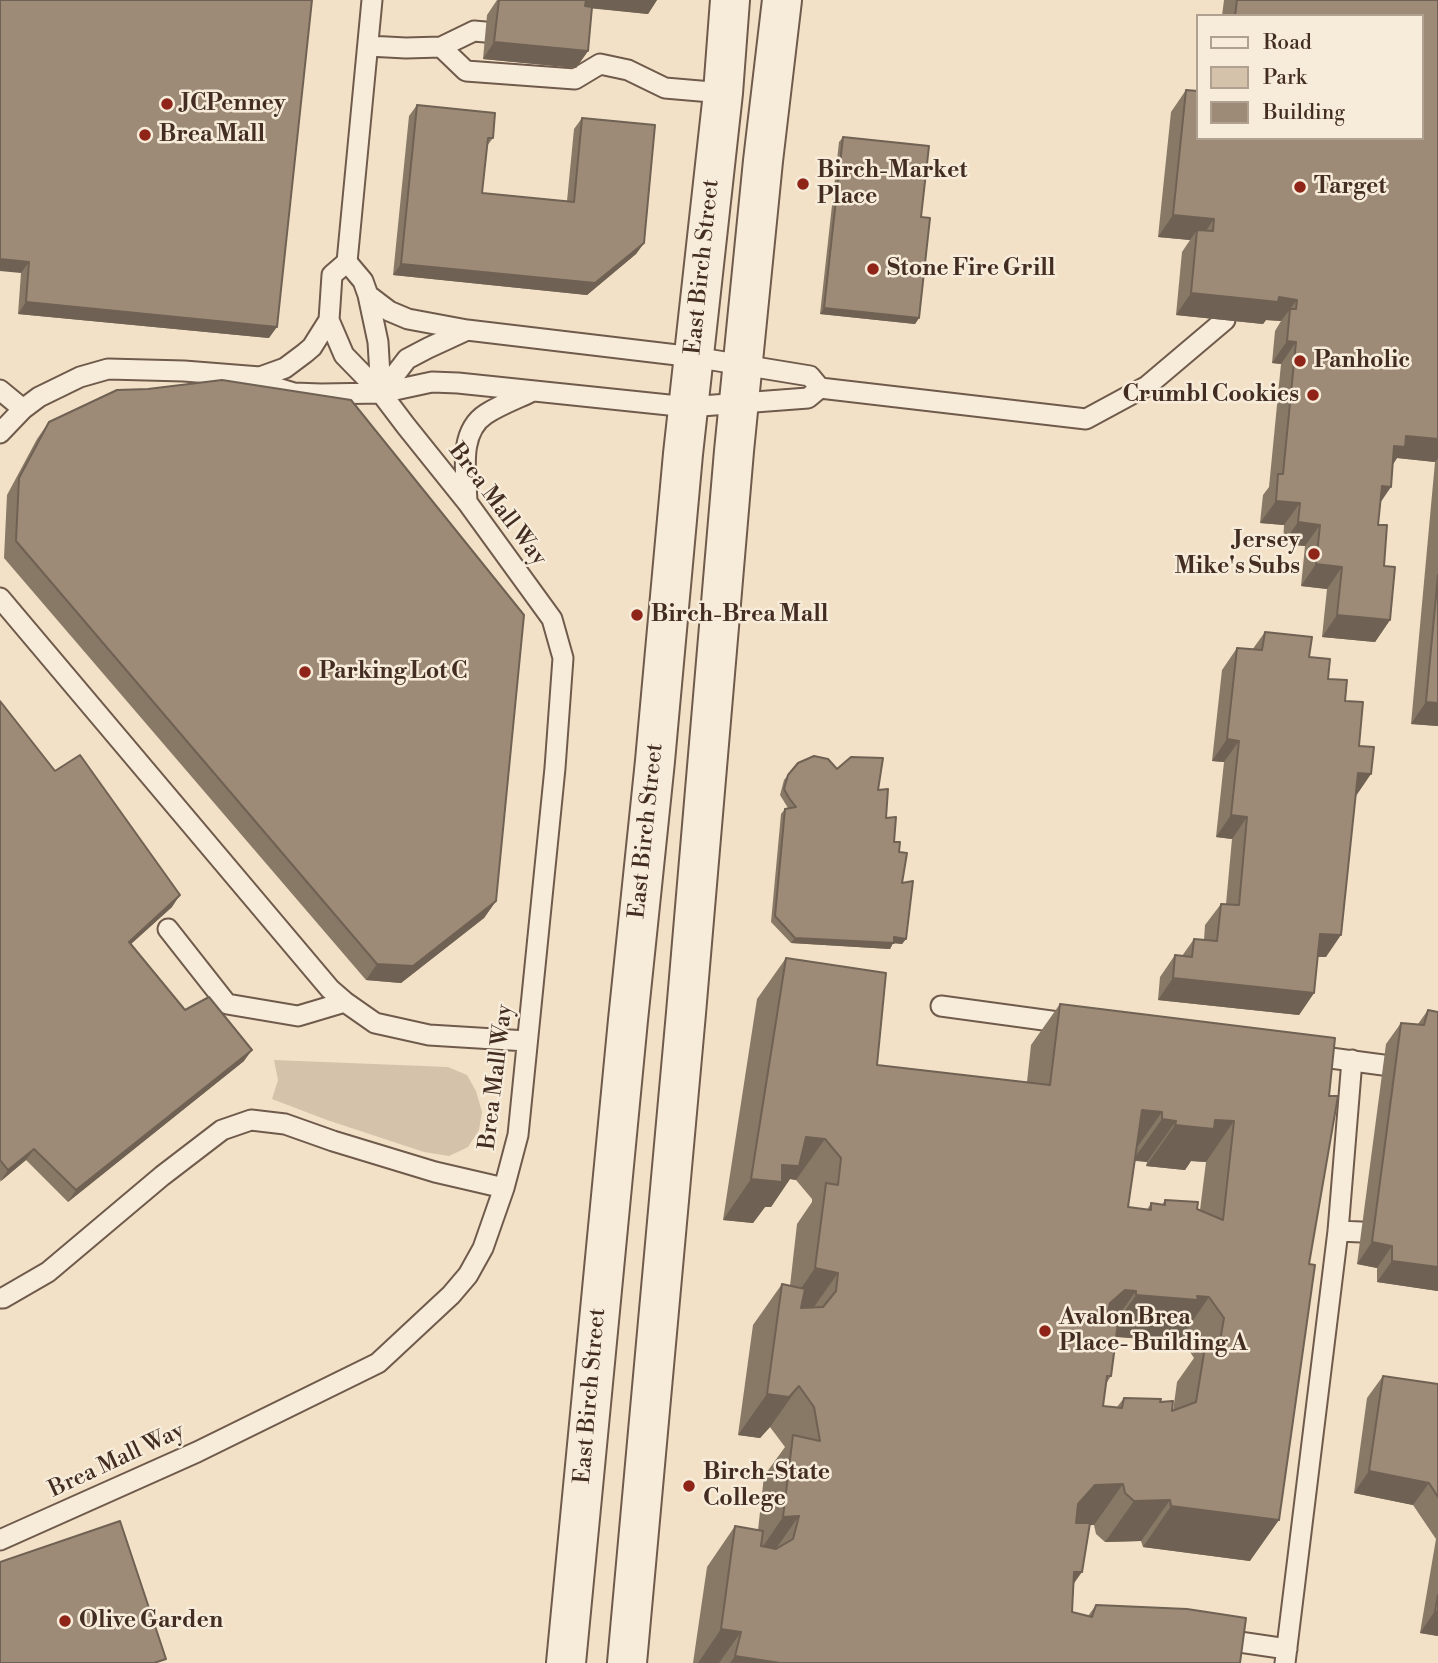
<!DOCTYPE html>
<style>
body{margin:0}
#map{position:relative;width:1438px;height:1663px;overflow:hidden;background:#f2e1c6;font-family:"Libre Bodoni",serif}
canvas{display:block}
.legend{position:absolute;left:1196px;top:14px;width:228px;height:126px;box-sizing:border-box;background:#f7ecda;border:2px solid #afa090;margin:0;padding:9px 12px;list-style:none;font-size:21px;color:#432d22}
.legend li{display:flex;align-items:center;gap:14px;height:35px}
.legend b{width:35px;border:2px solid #afa090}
</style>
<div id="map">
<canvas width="1438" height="1663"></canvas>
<ul class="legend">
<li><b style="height:9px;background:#f7ecda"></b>Road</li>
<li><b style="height:19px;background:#d4c2aa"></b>Park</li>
<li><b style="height:19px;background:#9e8b77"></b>Building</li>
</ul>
</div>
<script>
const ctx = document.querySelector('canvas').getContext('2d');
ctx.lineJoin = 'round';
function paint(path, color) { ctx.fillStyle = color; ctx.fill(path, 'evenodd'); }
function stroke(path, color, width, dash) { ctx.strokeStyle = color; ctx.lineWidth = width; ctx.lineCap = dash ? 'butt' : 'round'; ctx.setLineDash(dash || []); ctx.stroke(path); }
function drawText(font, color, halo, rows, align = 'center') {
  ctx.font = font + ' "Libre Bodoni",serif'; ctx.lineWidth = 5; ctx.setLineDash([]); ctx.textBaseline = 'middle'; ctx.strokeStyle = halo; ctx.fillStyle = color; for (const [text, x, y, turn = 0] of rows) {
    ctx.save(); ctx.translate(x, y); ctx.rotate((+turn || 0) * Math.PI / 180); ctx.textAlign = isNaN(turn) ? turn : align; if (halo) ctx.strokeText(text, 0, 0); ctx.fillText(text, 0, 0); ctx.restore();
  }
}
const green = new Path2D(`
 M274,1060L448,1067L467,1075L476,1091L482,1112L479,1130L468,1147L449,1156L424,1152L327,1120L272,1099L278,1080Z`);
const service = new Path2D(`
 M368,46L406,48L441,47L474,31L485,32
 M441,47L466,71L575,79L600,64L628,70L665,88L723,93
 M347,262L363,281L368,295L378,342L381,393
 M368,295L389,311L408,319L467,330L694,357L810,376L820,388L1086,419L1147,386L1225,320
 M260,377L271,386L294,393L321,394L381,393L432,382L458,383L688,407L808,398L820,388
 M0,390L23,409
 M381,393L407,359L428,348L467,330
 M0,433L23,409L39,397L80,377L108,369L184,371L260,377L285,368L305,353L312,347L329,320
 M467,502C466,473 458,432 486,414C500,405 516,399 531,392
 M0,598L330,989L345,1002L375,1023L429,1035L527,1041
 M168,929L227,1004L298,1016L345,1002
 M941,1006L1073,1024
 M1308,1055L1383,1065
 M1338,1231L1361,1232
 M0,1298H3L48,1272L162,1176L222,1130L251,1120L285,1124L333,1141L435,1172L504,1188
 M0,1540L197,1452L378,1363L451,1295L468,1275L483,1248L504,1188L518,1135L555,768L563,658L552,619L467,502L406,426L381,393L344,355L329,320L332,275L347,262L372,0
 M1219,1639L1287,1649
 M1285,1663L1338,1231L1352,1060`);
const tertiary = new Path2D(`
 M566,1663L628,1020L655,761L683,454L723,93L730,0
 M627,1663L686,1013L734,451L763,161L782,0`);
const wall = new Path2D(`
 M0,0L269,338L18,314L21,273Z
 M497,0H657L648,14L592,8L588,51L576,68L483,59L487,15Z
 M1224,0H1438V726L1411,724L1435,462L1397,458L1393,464L1380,503L1378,525L1390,620L1375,642L1322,637L1327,589L1301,586L1305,546L1283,544L1284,525L1260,523L1263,495L1269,487L1281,364L1272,363L1275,331L1281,321L1266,320L1263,324L1176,315L1182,252L1190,240L1158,237L1171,112L1186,90L1198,138L1422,16H1222Z
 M417,105L493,138L487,146L482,193L567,201L574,129L582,118L644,243L636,254L587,295L393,275L409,116Z
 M843,137L921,217L919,318L915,324L820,314L839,142Z
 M49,422L496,901L484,918L401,983L366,980L4,558L7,495L37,439Z
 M1265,632L1309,657L1328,679L1345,701L1359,746L1356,796L1326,957H1318L1314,993L1299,1015L1158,1000L1160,977L1175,955L1182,956L1194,939L1204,940L1205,925L1221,904H1226L1232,839L1216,837L1224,762L1212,761L1222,670L1237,648L1252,650Z
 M0,701L55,771L172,907L131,944L185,1010L244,1061L68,1202L26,1160L0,1181Z
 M798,763L837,769L878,790L894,842L899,852L906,939L902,944L893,943L890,949L791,943L771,922L781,814L785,809L788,808L780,795L784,780Z
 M786,958L877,1065L1027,1082L1031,1045L1060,1004L1335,1038L1250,1561L1143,1547L1141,1541L1105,1542L1096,1534L1094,1525H1090L1074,1584L1072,1612L1088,1616L1096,1605L1240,1663H693L707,1567L735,1526L758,1530L764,1476L785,1447L770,1427L760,1438L738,1435L753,1325L782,1284L790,1286L797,1224L812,1202V1199L796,1180L790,1179L771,1207H765L753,1223L723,1220L757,999ZM1135,1161L1147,1162L1146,1166L1185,1170L1191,1161L1206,1162L1200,1210L1165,1200L1162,1205L1151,1203L1147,1210L1128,1207ZM1116,1337L1169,1341L1171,1337L1181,1338L1194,1358L1177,1382L1173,1411L1160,1402L1124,1398L1117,1407L1103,1406L1106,1384L1111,1376Z
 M1428,1010L1438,1012V1291L1377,1282V1268L1357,1264L1386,1044L1401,1023L1418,1024Z
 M1383,1376L1438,1384V1636L1420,1633L1436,1539L1413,1505L1354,1493L1367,1398Z`);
const shadedWall = new Path2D(`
 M508,0H657L648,14Z
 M494,42L588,51L576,68L483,59Z
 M1173,215L1214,219L1199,241L1197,230L1190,240L1158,237Z
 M644,243L636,254L587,295L393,275L401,264Z
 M0,259L29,262L21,273L0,271Z
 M1191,293L1279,297L1297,300L1281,321L1266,320L1263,324L1176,315Z
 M26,302L277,327L269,338L18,314Z
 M824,308L919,318L915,324L820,314Z
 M1287,341L1296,342L1281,364L1272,363Z
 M1406,436L1438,439V458L1435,462L1397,458L1390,469L1394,446Z
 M1382,486L1391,487L1376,509Z
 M1276,501L1300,503L1284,525L1260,523Z
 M1298,522L1320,525L1305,546L1283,544Z
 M1316,564L1342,567L1327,589L1301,586Z
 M1337,615L1390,620L1375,642L1322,637Z
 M1426,702L1438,703V726L1411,724Z
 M1227,739L1239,741L1224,762L1212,761Z
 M1358,773L1371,774L1356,796Z
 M1231,815L1247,817L1232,839L1216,837Z
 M180,895L172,907L121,953L129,942Z
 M496,901L484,918L401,983L366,980L377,964Z
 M1320,934L1341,935L1326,957L1305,956Z
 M894,937L906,939L902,944L893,943L890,949L791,943L795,938Z
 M1173,978L1314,993L1299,1015L1158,1000Z
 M252,1050L244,1061L68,1202L76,1190Z
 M1142,1110L1162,1112L1133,1153Z
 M1162,1119L1176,1121L1147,1162L1133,1160Z
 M1215,1120L1234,1121L1206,1162L1191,1161L1185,1170L1146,1166L1175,1125Z
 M806,1137L825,1139L796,1180L790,1179L771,1207H765L753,1223L723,1220L751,1179L782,1165Z
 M34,1149L26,1160L0,1182L8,1170Z
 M1372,1242L1392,1246L1377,1268L1357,1264Z
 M1392,1261L1438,1267V1291L1377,1282Z
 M815,1268L838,1273L809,1314L787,1309Z
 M1125,1290L1136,1291L1107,1332L1081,1344L1110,1303Z
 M1136,1295L1197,1296L1209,1297L1181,1338L1171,1337L1169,1341L1107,1336Z
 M799,1386L770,1427L760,1438L738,1435L767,1394Z
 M1369,1471L1429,1483L1413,1505L1354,1493Z
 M1123,1484L1094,1525L1066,1526L1078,1504L1095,1485Z
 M1170,1500L1141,1541L1105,1542L1134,1501Z
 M1171,1506L1279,1520L1250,1561L1143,1547Z
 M799,1516L770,1557L755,1558L783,1517Z
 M1074,1572H1082L1053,1613Z
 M1435,1611L1438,1612V1636L1420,1633Z
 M721,1629L741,1632L719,1663H698Z
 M735,1656L780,1663H730Z`);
const building = new Path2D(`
 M0,0H312L277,327L26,302L29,262L0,259Z
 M499,0H586L585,6L592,7L588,51L494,42Z
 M1237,0H1438V439L1406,436L1405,447L1394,446L1391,487L1382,486L1378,525H1387L1384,566L1395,567L1390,620L1337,615L1342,567L1316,564L1320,525L1298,522L1300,503L1276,501L1278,474H1283L1296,342L1287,341L1290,309H1296L1297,300L1279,297L1278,302L1191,293L1197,230L1213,231L1214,219L1173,215L1186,90L1198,91V138H1422V16H1235Z
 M417,105L495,113L493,138H488L482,193L574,202L582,118L655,125L644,243L595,283L401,264Z
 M843,137L929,146L921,217L930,218L919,318L824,308Z
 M222,380L351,400L524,615L496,901L413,966L377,964L16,541L19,478L49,422L117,390L148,389Z
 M1438,575V703L1426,702Z
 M1265,632L1312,637L1309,657L1330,659L1328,679L1347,680L1345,701L1363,702L1359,746L1374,747L1371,774L1358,773L1341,935L1320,934L1314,993L1173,978L1175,955L1192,957L1194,939L1217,941L1221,904L1239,905L1247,817L1231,815L1239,741L1227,739L1237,648L1262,650Z
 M0,701L55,771L80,755L180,895L129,942L185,1010L209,997L252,1050L76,1190L34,1149L8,1170L0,1160Z
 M814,756L828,759L837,769L851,757L883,758L878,790L888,789L886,818L896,817L894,842H900L899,852L907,853L902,883L913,881L906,939L894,937V943L795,938L775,916L785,809L796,807L789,798L784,789L788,775L798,763Z
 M786,958L886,973L877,1065L1050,1085L1060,1004L1335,1038L1329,1096H1338L1309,1264L1315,1265L1279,1520L1171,1506L1170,1500L1134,1501L1125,1493L1123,1484L1095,1485L1078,1504L1076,1523H1090L1082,1572H1074L1072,1612L1092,1617L1096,1605L1187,1609L1246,1618L1240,1663H780L735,1656L741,1632L721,1629L735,1526L763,1531L761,1546L776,1549L793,1539L799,1516L783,1517L793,1435L820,1441L814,1407L799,1386L789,1397L767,1394L782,1284L805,1289L801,1308L823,1307L836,1291L838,1273L815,1268L826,1183L838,1185L841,1158L825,1139L806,1137L799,1166L782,1165V1182L751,1179ZM1142,1110L1162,1112V1119L1176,1121L1175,1125L1214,1129L1215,1120L1234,1121L1223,1220L1197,1209L1198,1202L1165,1200V1205L1151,1203V1210L1128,1207ZM1125,1290L1136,1291V1295L1198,1300L1197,1296L1209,1297L1224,1318L1220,1341H1206L1196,1402L1172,1411L1173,1401L1160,1402L1161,1399L1124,1398L1122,1408L1103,1406L1107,1376H1111L1119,1315L1107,1316L1110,1303Z
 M1428,1010L1438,1012V1267L1392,1261V1246L1372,1242L1401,1023L1424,1025Z
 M1383,1376L1438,1384V1497L1429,1483L1369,1471Z
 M120,1521L166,1659L154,1663H0V1562Z
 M1438,1595V1612L1435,1611Z`);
const markers = [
 [167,104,7,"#8f2418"],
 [145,135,7,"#8f2418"],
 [803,184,7,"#8f2418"],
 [1300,187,7,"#8f2418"],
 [873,269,7,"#8f2418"],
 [1300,361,7,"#8f2418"],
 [1313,395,7,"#8f2418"],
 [1314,554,7,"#8f2418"],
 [637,615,7,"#8f2418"],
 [305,672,7,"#8f2418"],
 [1045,1331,7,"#8f2418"],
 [689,1486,7,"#8f2418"],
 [65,1621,7,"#8f2418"]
];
const poiNames = [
 ["JCPenney",181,104],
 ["Brea Mall",159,135],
 ["Birch-Market",817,171],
 ["Place",817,197],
 ["Target",1314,187],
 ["Stone Fire Grill",887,269],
 ["Panholic",1314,361],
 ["Crumbl Cookies",1299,395,"right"],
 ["Jersey",1300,541,"right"],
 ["Mike's Subs",1300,567,"right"],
 ["Birch-Brea Mall",651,615],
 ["Parking Lot C",319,672],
 ["Avalon Brea",1059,1318],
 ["Place- Building A",1059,1344],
 ["Birch-State",703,1473],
 ["College",703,1499],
 ["Olive Garden",79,1621]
];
const streetNames = [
 ["East Birch Street",703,267,-84],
 ["Brea Mall Way",497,505,53],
 ["East Birch Street",647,831,-84],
 ["Brea Mall Way",497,1077,-83],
 ["East Birch Street",591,1396,-85],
 ["Brea Mall Way",117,1461,-25]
];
paint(green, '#d4c2aa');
stroke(service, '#6f5a4b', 23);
stroke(tertiary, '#6f5a4b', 42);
stroke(service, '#f7ecda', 19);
stroke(tertiary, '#f7ecda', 38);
paint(wall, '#887866');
paint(shadedWall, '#6f6153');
paint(building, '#9e8b77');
stroke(building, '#6f6153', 2);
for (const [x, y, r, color] of markers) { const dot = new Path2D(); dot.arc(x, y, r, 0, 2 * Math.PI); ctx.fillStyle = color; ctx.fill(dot); stroke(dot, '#f7ecda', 2.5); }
drawText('bold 23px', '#432d22', '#f7ecda', poiNames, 'left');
drawText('23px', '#432d22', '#f7ecda', streetNames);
</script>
